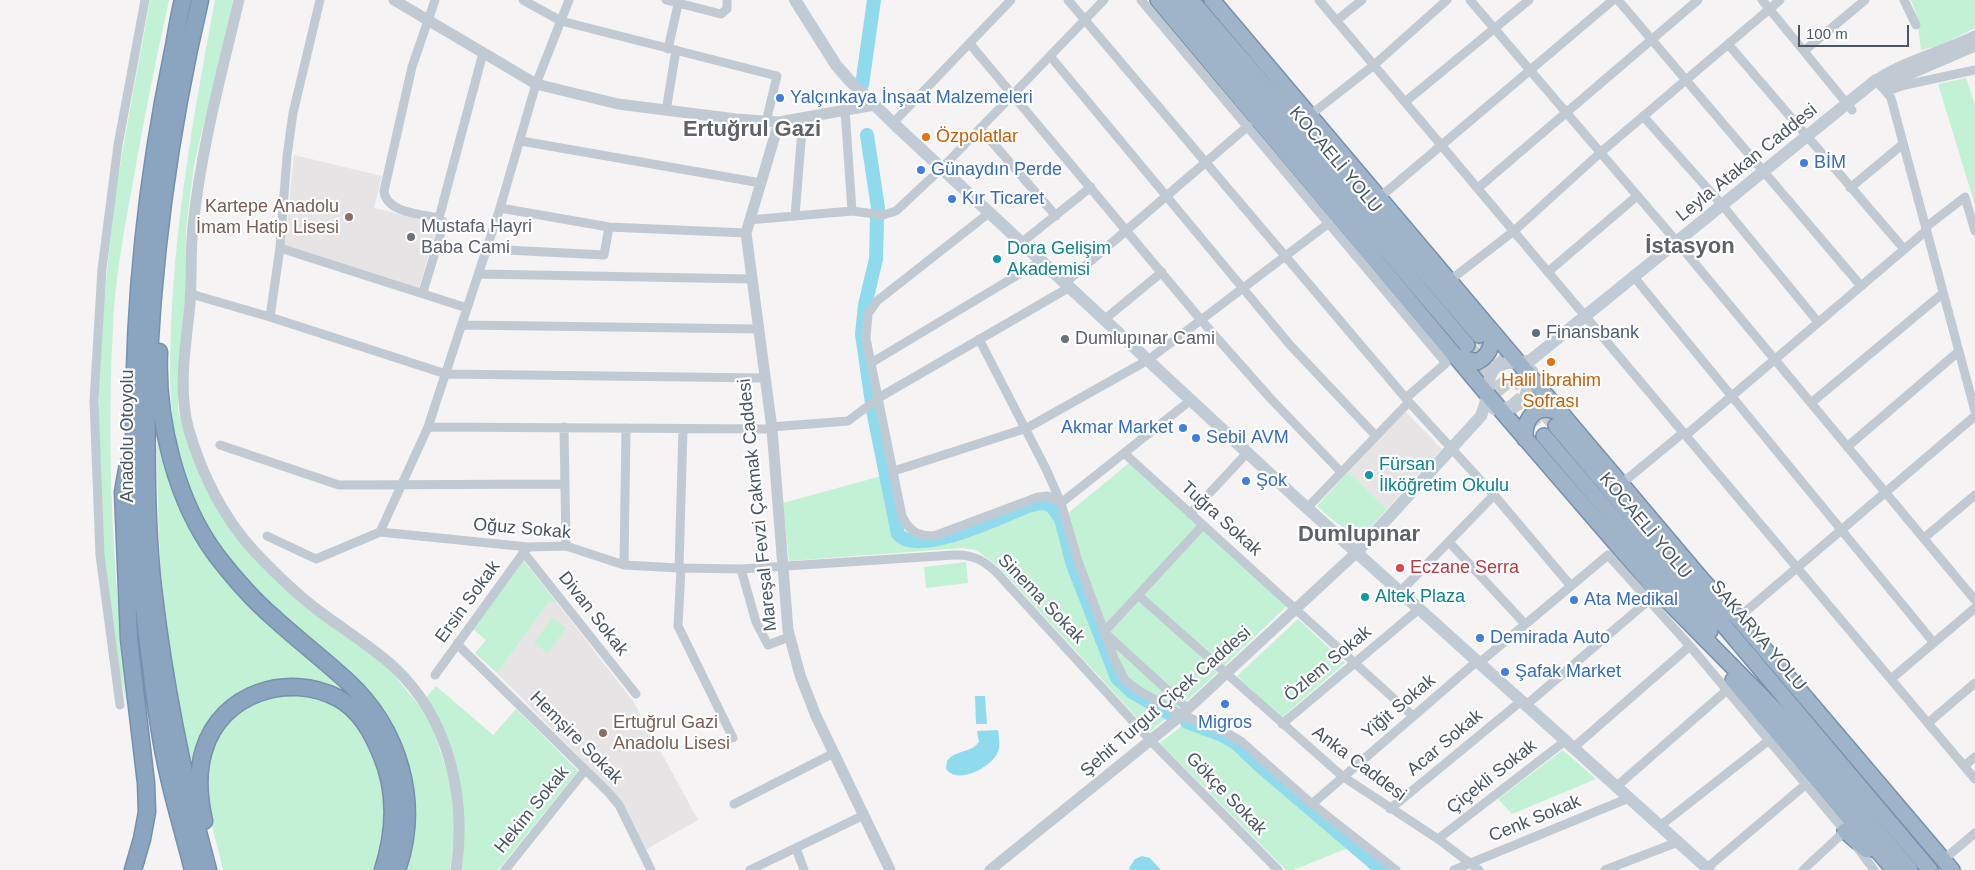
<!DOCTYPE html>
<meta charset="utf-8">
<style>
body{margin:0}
#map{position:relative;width:1975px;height:870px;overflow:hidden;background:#f5f3f3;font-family:Arial,sans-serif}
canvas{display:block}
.scale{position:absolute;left:1798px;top:25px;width:111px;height:22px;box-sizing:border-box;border:2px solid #4a5661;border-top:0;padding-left:6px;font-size:15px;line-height:18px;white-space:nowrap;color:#4a5661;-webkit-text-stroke:4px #fff;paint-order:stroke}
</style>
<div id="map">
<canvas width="1975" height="870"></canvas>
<div class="scale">100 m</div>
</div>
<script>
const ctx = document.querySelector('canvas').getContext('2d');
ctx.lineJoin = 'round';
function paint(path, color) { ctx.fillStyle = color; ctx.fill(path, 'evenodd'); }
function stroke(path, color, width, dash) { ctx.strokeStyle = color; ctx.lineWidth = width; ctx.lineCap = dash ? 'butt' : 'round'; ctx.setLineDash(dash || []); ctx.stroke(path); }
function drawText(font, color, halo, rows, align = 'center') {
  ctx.font = font + ' Arial,sans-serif'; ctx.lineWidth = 4.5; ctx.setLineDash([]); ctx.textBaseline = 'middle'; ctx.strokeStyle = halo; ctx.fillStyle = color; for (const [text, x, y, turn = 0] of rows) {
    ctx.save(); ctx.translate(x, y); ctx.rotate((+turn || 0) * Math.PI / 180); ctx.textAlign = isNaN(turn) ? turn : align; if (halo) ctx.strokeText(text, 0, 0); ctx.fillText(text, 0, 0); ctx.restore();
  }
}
const education = new Path2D(`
 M294,155L382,176L374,208L438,224L419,288L285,245Z
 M1406,412L1442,449L1387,509L1348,472Z
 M549,602L557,603L633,701L698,820L645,850L621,803L587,765L497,673Z`);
const green = new Path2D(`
 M150,0H169C155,64 142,128 131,193C124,231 117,270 114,309C105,450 113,592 133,732C126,699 117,665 112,632C90,488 97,337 116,194C125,129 139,65 150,0Z
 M215,0H233L194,165L186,229L185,301L178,377V411L186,436L250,552L390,670L421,708L433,730L450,780L455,829L450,870H406C426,791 409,730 350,673C323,647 292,627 266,601C234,569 202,529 187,486C167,428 169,367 172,305C178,202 196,101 215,0Z
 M1911,0H1975V28L1941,45L1921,50L1917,16Z
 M1966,78L1975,105V205L1938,84Z
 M157,418L199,539L352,693L346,698L250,688L192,776C182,721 169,664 164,608C158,545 157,482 157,418Z
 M1129,463L1287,606L1202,687L1150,732L998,566L976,550L962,548L789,561L783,503L885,475L898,534C907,545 930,542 942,540L1041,503C1052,503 1056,510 1061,519Z
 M1348,472L1387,509L1365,533C1343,532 1333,520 1317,506Z
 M523,560L557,603L549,602L497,673L475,653L486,640L473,629Z
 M966,562L968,583L926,588L924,567Z
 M552,618L566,628L548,653L534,643Z
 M1298,619L1345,663L1281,718L1237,676Z
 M436,686L493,735L516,709L578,771L498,870H460L464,827L426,698Z
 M285,694C298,695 310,695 323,699C365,713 385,770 386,810C386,831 381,851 374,870H223C216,838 204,805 206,771C209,728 246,701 285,694Z
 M1187,722L1222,735L1236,743L1353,846L1293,870H1286L1160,743Z
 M1563,750L1596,779L1512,814L1498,799Z`);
const water = new Path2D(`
 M975,696H985L987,724H976Z
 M998,730C999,738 1001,746 997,754C989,768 958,785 946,769L947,761C956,749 970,754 979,742L977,731Z
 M1142,856L1150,858L1161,870H1130L1129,868L1135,859Z`);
const river = new Path2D(`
 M862,85L874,0
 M867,135L878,208
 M877,219L876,259L865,305L862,334L873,410L898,534C918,558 1003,516 1028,506L1041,503L1051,505L1061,519L1073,565L1117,678L1132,692L1170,714
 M1187,722L1222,735L1236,743L1259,765L1382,870`);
const trunkTunnel = new Path2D(`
 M1483,339L1556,426
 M1467,345L1544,436`);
const minor = new Path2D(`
 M523,0L561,21L777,76L766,122
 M666,0L721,14L727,9V0
 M1068,0L1409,402L1494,495L1571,586
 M1141,0L1446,363L1406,398
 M1319,0L1975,779
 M1470,0L1677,242L1975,600
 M1618,0L1861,286
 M1762,0L1852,110
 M1904,0L1916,25
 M1336,21L1362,0
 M970,44L1201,320L1271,399L1341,472
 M1728,44L1904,249
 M668,49L679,0
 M1804,51L1865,0
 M1050,56L1290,345L1376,436
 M1878,82L1891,98L1975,411
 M1887,91L1905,85L1975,70
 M1405,102L1529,0
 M845,110L852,211
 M666,111L676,50
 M1309,116L1374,65L1447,0
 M1643,116L1723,206L1818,322
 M893,123L1011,0
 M980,128L1056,216
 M521,141L761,183
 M1478,188L1698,0
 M1850,188L1903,144
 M1379,198L1613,0
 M500,208L609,227L746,233
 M989,213L877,301L868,314L866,339L902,516C909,531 917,536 934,536L1038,497L1048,496L1061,503
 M795,216L803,117
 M439,218L483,53
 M749,220L852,211L883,215L896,211L942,168L1104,0
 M1926,227L1965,197L1975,231
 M1021,243L1091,187
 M280,248L467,308
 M487,249L604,255L609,227
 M1549,271L1637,196
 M479,274L751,279
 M1634,277L1934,643
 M1449,281L1514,231L1600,153L1780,0
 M1065,283L1248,126
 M423,292L444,223L439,218C422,214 386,213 384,191L412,67L435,0
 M191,294L270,317L446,374L763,378
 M270,317L280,248L287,156L293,113L320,0
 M1105,319L1162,272
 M462,325L757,329
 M979,339L1046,469L1061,503L1078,561L1114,658L1125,680L1141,692L1182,715L1225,732L1242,742L1312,804L1396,870
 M871,363L1041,261
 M1811,403L1942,294
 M428,427L772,429
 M564,427L566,546
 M771,427L848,421L880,397L1070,287
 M1686,435L1927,230
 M220,445L339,485L565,484
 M1847,447L1958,352
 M1124,453L1413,716
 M894,471L1027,428L1148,360L1329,223
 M1621,484L1684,432
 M1061,503L1191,400
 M1307,508L1409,402
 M1190,514L1247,453
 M380,532L428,427L500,208L536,84L569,0
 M267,536L316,559L380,532L528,547L566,546L624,565L679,568L741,569L954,555C973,554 985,561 998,574L1151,741L1278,870
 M1924,538L1975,495
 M1449,542L1525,624
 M524,553L636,694
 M624,565L626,428
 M679,568L683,429
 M681,568L678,626L733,738
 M741,569L756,622L768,645L789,637
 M1400,592L1494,495
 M1138,595L1342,776L1438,839L1479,870
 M1738,618L1975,416
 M457,644L609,793L619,805L651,870
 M1478,664L1608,555L1690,646L1845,831L1803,870
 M435,675L527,548
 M1891,679L1975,608
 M120,705L100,555L94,401L102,269L118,145L145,0
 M1525,706L1649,600
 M1188,709L1104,632L1203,525
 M1928,723L1975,683
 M1282,724L1419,609
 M1573,748L1690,646
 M1964,766L1975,757
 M1616,787L1727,690
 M734,804L834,753
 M1312,804L1476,662
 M1390,809L1520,702
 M1660,826L1768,741
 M1438,839L1565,741
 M1857,847L1874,870
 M796,848L804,870
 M1943,860L1975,833
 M1707,868L1805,785
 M505,870L585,770
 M750,870L864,815
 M1454,870L1629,798
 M1605,870L1678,842`);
const tertiary = new Path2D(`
 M239,0C221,75 201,149 193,226C190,252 192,278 190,304C186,344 178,387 188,427C201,472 222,516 254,551C274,572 296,594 319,611C344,630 371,646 394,667C449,718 467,798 456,870
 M394,0L536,84L618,104L736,119L779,122L874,105
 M1876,80C1907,60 1942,52 1975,36
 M1882,86L1975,46
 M779,122L746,233L772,429L788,630L800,675L816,716L890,870
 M990,870L1178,718L1357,552`);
const secondary = new Path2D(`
 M795,0L836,65L849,80L893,123L1296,498L1709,870
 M1494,409C1500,406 1504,409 1510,408C1530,403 1526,385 1532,371
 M1357,552L1481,416C1483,410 1486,403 1487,396C1489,382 1488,365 1508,363C1516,362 1523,363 1531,360L1876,80`);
const trunk = new Path2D(`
 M1158,0L1487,394L1651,584L1790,725
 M1174,0L1467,345
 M1191,0L1479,335
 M1212,0L1704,582L1738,618L1952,870
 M1455,356L1477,362C1491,355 1496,340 1487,326
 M1556,426L1930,870
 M1544,436L1710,631
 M1525,439C1524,413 1541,401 1564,416
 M1733,680L1894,870
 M1783,718L1910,870
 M1845,831L1867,850`);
const motorway = new Path2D(`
 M183,0C178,19 176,38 172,56C131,254 123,458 150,658C154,692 158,726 165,759C172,796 184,833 193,870
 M200,0C169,132 151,267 147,403C146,464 146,527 153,588C164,683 183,778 208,870
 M159,352C156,419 176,502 217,556C234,578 252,599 273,617C297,639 323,659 347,681C399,729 421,802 397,870
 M128,464L123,492L129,639L146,783L147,812L142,839L133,870
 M204,821C199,799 197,772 204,750C221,693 288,672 338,698C360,710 372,732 381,754C397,791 395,832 383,870`);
const markers = [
 [780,98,5,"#3f7fe0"],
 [926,137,5,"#e8710a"],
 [1804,163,5,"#3f7fe0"],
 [921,170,5,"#3f7fe0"],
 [952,199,5,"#3f7fe0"],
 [349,217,5,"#8d6e63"],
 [411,237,5,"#6b7280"],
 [997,259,5,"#0f9aa8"],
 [1536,333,5,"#5c6f8a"],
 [1065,339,5,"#6b7280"],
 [1551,362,5,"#e8710a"],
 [1183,428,5,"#3f7fe0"],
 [1196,438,5,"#3f7fe0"],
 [1369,475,5,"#0f9aa8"],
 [1246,481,5,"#3f7fe0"],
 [1400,568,5,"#e0444e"],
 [1365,597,5,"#0f9aa8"],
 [1574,600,5,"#3f7fe0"],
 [1480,638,5,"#3f7fe0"],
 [1505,672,5,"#3f7fe0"],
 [1225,704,5,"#3f7fe0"],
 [603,733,5,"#8d6e63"]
];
const shopNames = [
 ["Yalçınkaya İnşaat Malzemeleri",790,98],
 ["BİM",1814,163],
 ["Günaydın Perde",931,170],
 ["Kır Ticaret",962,199],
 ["Akmar Market",1173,428,"right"],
 ["Sebil AVM",1206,438],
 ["Şok",1256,481],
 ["Ata Medikal",1584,600],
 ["Demirada Auto",1490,638],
 ["Şafak Market",1515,672],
 ["Migros",1225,723,"center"]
];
const foodNames = [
 ["Özpolatlar",936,137],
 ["Halil İbrahim",1551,381,"center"],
 ["Sofrası",1551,402,"center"]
];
const streetNames = [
 ["KOCAELİ YOLU",1335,160,50],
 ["Leyla Atakan Caddesi",1747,163,-39],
 ["Anadolu Otoyolu",128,436,-90],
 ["Mareşal Fevzi Çakmak Caddesi",758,505,-96],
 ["Tuğra Sokak",1221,519,42],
 ["KOCAELİ YOLU",1645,526,50],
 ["Oğuz Sokak",522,529,5],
 ["Sinema Sokak",1041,599,46],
 ["Ersin Sokak",468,602,-54],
 ["Divan Sokak",593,614,52],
 ["SAKARYA YOLU",1758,636,50],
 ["Özlem Sokak",1328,664,-40],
 ["Şehit Turgut Çiçek Caddesi",1166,702,-41],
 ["Yiğit Sokak",1399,707,-40],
 ["Hemşire Sokak",576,738,45],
 ["Acar Sokak",1445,743,-40],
 ["Anka Caddesi",1359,764,37],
 ["Çiçekli Sokak",1492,777,-38],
 ["Gökçe Sokak",1226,794,46],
 ["Hekim Sokak",532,810,-51],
 ["Cenk Sokak",1535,819,-22]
];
const educationNames = [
 ["Kartepe Anadolu",339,207],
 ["İmam Hatip Lisesi",339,228],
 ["Ertuğrul Gazi",613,723,"left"],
 ["Anadolu Lisesi",613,744,"left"]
];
const worshipNames = [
 ["Mustafa Hayri",421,227],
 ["Baba Cami",421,248],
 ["Dumlupınar Cami",1075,339]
];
const cultureNames = [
 ["Dora Gelişim",1007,249],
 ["Akademisi",1007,270],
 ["Fürsan",1379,465],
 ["İlköğretim Okulu",1379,486],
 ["Altek Plaza",1375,597]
];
const serviceNames = [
 ["Finansbank",1546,333]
];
const healthNames = [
 ["Eczane Serra",1410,568]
];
const districtNames = [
 ["Ertuğrul Gazi",752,130],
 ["İstasyon",1690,247],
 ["Dumlupınar",1359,535]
];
paint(education, '#e6e4e5');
paint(green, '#c3f1d5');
paint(water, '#90daee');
stroke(river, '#90daee', 14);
stroke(trunkTunnel, '#caccce', 15, [15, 8]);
stroke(trunk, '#7690ad', 18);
stroke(motorway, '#7690ad', 19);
stroke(minor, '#c1cad2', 9);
stroke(tertiary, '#c1cad2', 11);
stroke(secondary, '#c1cbd6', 12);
stroke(trunk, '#9fb4c9', 15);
stroke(motorway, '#8ba5c1', 16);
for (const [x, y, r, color] of markers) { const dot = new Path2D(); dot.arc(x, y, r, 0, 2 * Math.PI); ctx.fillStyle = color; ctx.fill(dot); stroke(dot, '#fff', 2); }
drawText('18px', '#366cbe', '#fff', shopNames, 'left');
drawText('18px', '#c56008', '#fff', foodNames, 'left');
drawText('18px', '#4a5661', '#fff', streetNames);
drawText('18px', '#785e54', '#fff', educationNames, 'right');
drawText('18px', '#5b616d', '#fff', worshipNames, 'left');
drawText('18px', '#0d838f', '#fff', cultureNames, 'left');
drawText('18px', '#4e5e75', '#fff', serviceNames, 'left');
drawText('18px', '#be3a42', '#fff', healthNames, 'left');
drawText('bold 22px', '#5f6368', '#fff', districtNames);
</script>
